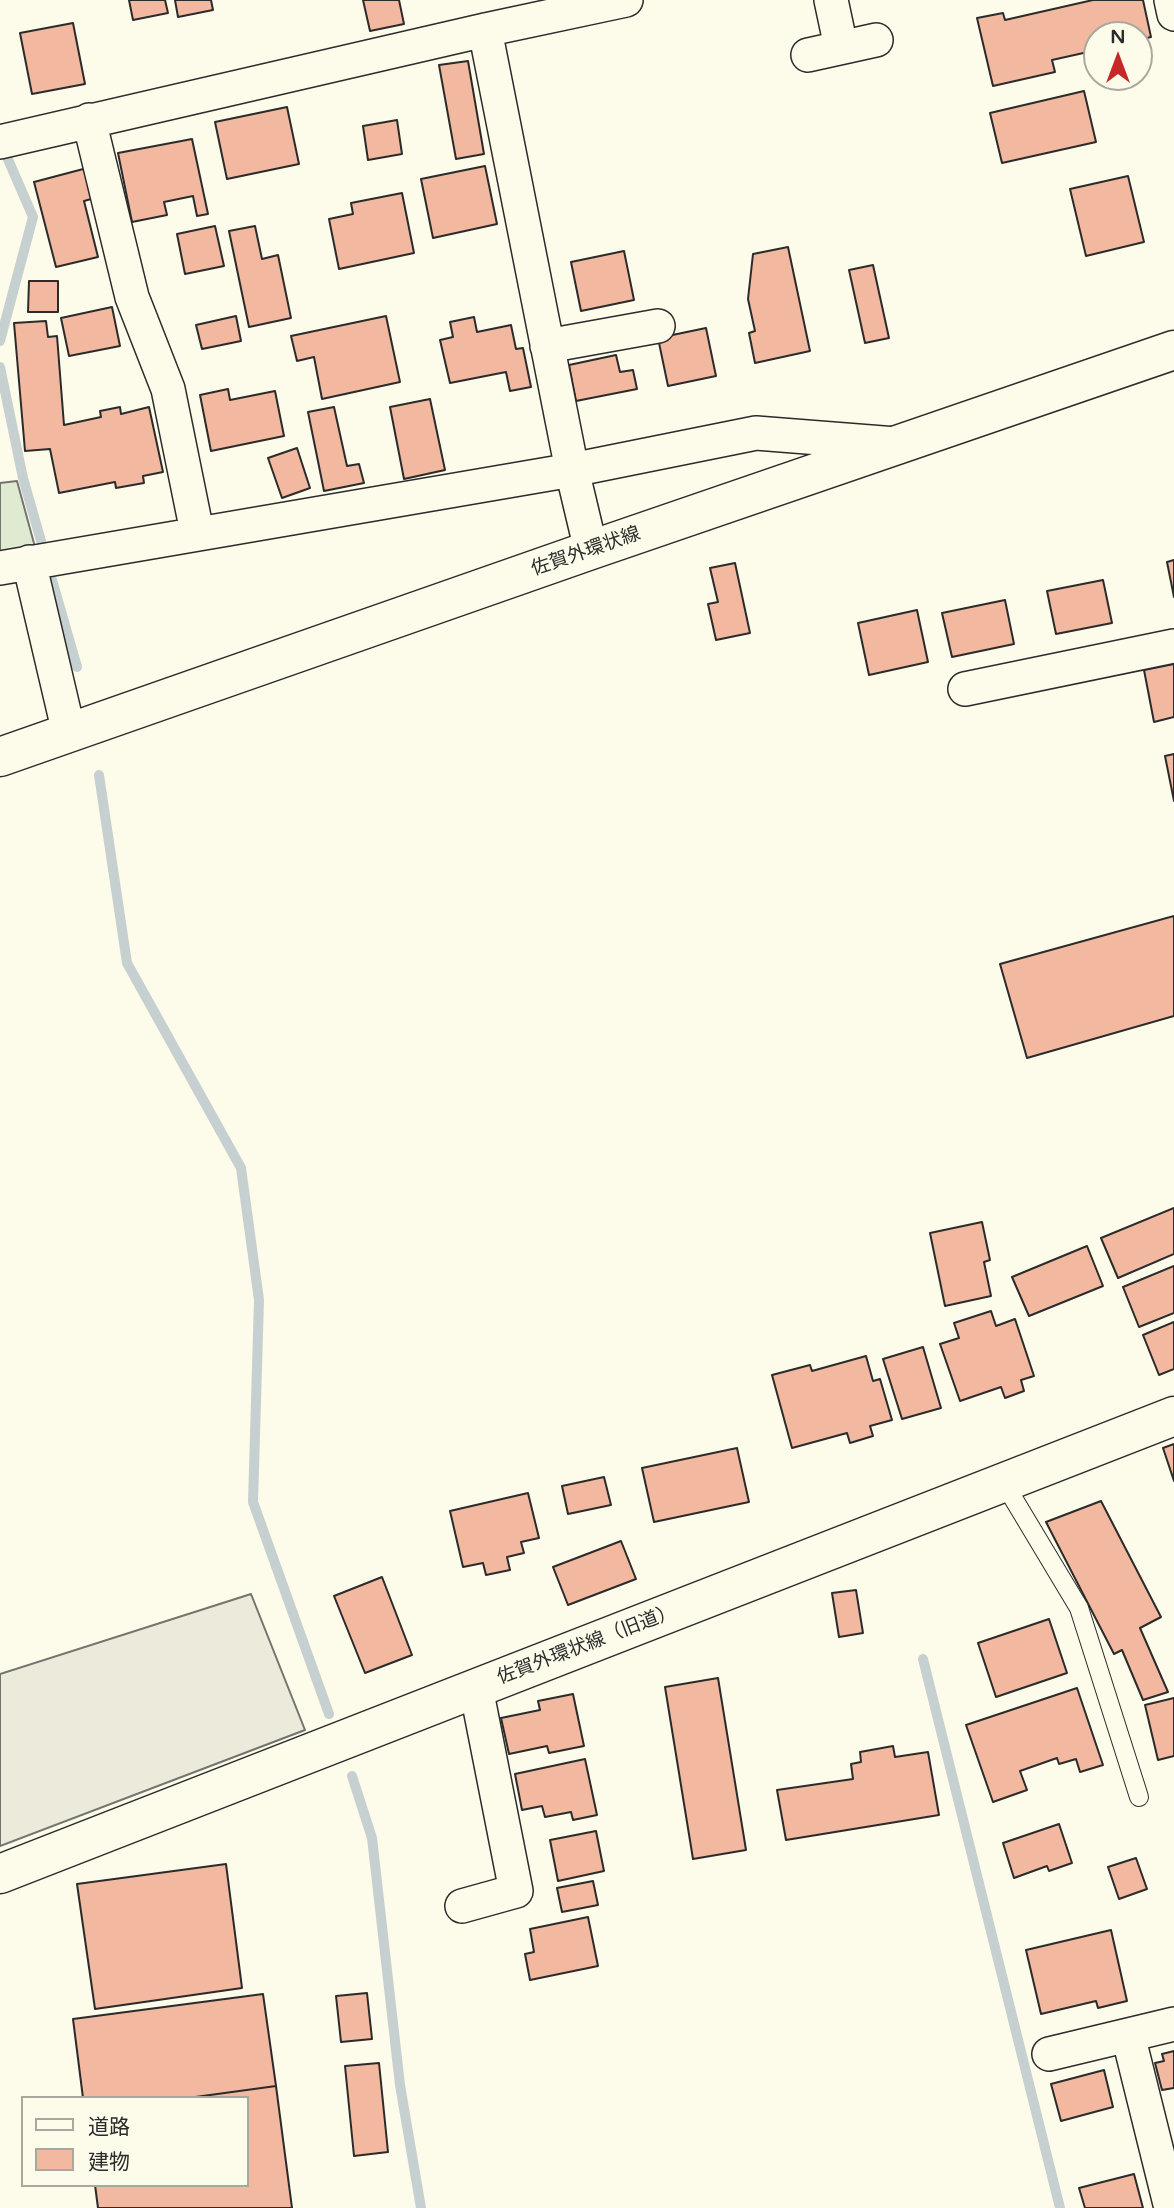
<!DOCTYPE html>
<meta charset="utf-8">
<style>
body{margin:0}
#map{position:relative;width:1174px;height:2208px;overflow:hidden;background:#fdfbea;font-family:"Varela Round","Noto Sans JP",sans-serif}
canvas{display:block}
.legend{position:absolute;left:21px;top:2096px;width:228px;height:91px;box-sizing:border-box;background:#fdfbea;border:2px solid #a9a89e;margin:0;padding:9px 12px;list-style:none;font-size:21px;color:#2b2b2b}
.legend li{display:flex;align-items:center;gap:14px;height:35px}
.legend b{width:35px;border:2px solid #a9a89e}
.north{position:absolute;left:1083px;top:21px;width:70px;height:70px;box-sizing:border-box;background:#fdfbea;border:2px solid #a9a89e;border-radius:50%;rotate:0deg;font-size:19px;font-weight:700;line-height:28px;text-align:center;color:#2b2b2b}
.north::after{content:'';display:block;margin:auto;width:24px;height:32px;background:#c62828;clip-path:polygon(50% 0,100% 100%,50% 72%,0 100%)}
</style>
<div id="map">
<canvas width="1174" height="2208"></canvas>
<ul class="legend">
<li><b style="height:9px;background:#fdfbea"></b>道路</li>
<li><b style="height:19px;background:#f2b8a0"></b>建物</li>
</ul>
<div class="north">N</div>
</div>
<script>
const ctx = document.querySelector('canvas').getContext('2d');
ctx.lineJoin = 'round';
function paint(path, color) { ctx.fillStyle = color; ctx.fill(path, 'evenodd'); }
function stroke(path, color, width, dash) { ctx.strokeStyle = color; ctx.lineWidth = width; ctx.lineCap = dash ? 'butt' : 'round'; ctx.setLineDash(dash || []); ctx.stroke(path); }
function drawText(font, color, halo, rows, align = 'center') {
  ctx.font = font + ' "Varela Round","Noto Sans JP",sans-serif'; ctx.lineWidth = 5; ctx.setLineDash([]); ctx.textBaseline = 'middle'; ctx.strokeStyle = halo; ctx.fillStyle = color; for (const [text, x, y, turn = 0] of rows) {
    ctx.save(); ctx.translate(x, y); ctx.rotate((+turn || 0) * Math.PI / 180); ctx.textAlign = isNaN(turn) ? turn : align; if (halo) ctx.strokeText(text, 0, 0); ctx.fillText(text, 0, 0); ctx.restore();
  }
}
const green = new Path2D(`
 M17,481L35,547L0,555V483Z`);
const parking = new Path2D(`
 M251,1594L305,1730L0,1846V1674Z`);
const stream = new Path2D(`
 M0,341L33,217L7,157
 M0,367L23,478L41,541
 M52,580L77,667
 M99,775L127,963L241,1168L259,1300L253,1502L329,1714
 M923,1659L1060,2208
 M352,1776L372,1838L400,2085L421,2208`);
const building = new Path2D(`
 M129,0H165L168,13L133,20Z
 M175,0H211L213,10L178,17Z
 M363,0H399L404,24L370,31Z
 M1093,0H1143L1151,37L1139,40V35H1097V50L1052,60L1055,72L993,86L977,18L1003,13L1005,20Z
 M73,23L85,84L32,94L20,33Z
 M468,61L484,154L456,159L439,65Z
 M1084,91L1096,142L1002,163L990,113Z
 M287,107L299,164L227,179L215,122Z
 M397,120L402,154L368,160L363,126Z
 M192,139L208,214L197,216L193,196L164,202L167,215L132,222L118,153Z
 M485,166L497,224L433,238L421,179Z
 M87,168L95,198L84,201L98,257L56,267L34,182Z
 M1128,176L1144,242L1086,256L1070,189Z
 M402,193L414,253L339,269L329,219L353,214L351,203Z
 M215,226L224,266L185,274L177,234Z
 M255,226L262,259L278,255L291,318L249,327L229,231Z
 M788,247L810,351L755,363L749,333L755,331L748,299L753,254Z
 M624,251L634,300L581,311L571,262Z
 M873,265L889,338L865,343L849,270Z
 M29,281H58V312H28Z
 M112,307L120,346L69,356L61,318Z
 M236,316L241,341L202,349L196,325Z
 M386,316L400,382L322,399L314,357L297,361L291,336Z
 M474,317L477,332L511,325L516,349L523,348L531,387L510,391L506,372L450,383L440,340L453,337L450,322Z
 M46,321L48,337L57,336L64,425L101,417L100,411L120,407L121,414L149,407L163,472L143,476L144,483L116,488L115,482L59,493L50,449L25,451L14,323Z
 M706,328L716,376L668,386L658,338Z
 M616,355L620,372L633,370L637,389L576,401L569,365Z
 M228,389L230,400L275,391L284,436L211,451L200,395Z
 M430,399L445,470L404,479L390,407Z
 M334,407L347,466L359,464L364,483L324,491L308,412Z
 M297,448L310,488L282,498L268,458Z
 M1174,560V597L1167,562Z
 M735,563L750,633L716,640L708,604L718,602L710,568Z
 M1103,580L1112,623L1056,634L1047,591Z
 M1005,600L1014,644L952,657L942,613Z
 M917,610L928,662L869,675L858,623Z
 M1174,664V717L1154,722L1144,670Z
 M1174,754V801L1165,756Z
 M1174,916V1016L1027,1058L1000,964Z
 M1174,1208V1254L1118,1278L1101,1238Z
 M982,1222L990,1260L984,1262L991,1296L945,1306L930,1233Z
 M1087,1246L1103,1286L1029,1316L1012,1277Z
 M1174,1266V1313L1139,1327L1123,1287Z
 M991,1311L996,1326L1015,1319L1034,1376L1021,1380L1024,1391L1005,1398L1001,1387L960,1401L940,1344L959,1338L954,1323Z
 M1174,1322V1369L1159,1375L1143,1335Z
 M923,1347L941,1408L902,1419L883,1359Z
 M866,1356L873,1381L880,1379L892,1420L870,1426L873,1436L850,1443L847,1433L792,1448L772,1375L810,1365L812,1371Z
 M1174,1444V1481L1163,1448Z
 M737,1448L749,1502L654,1522L642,1468Z
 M604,1477L611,1505L568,1514L562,1486Z
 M528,1493L539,1538L521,1542L524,1553L507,1557L510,1570L486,1575L483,1563L463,1567L450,1511Z
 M1101,1501L1161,1617L1140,1628L1168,1692L1143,1700L1122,1650L1114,1654L1046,1522Z
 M621,1541L636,1579L568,1605L553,1567Z
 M382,1577L412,1655L365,1673L334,1596Z
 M856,1590L863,1633L839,1637L832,1593Z
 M1049,1619L1067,1673L996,1697L978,1643Z
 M718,1678L746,1850L693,1859L665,1687Z
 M1077,1688L1103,1765L1080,1772L1076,1759L1059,1764L1057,1758L1020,1771L1027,1790L993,1802L966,1725Z
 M573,1694L584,1746L549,1753L547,1746L509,1754L501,1718L540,1710L538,1701Z
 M1174,1698V1756L1158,1760L1145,1705Z
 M893,1746L895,1757L928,1752L939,1815L786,1840L777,1790L853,1779L851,1764L861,1762L860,1752Z
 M585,1759L597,1815L573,1820L571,1812L545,1817L542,1806L522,1810L515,1774Z
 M1059,1824L1072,1863L1049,1871L1047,1866L1014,1878L1003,1843Z
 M596,1831L604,1871L558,1881L550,1840Z
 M1136,1858L1147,1889L1119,1899L1108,1867Z
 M226,1864L242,1988L95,2009L77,1884Z
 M593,1881L598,1905L562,1912L557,1888Z
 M588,1917L598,1966L530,1980L525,1954L534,1952L530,1929Z
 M1111,1930L1127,2001L1098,2008L1096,2001L1041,2014L1026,1950Z
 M367,1993L372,2039L341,2042L336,1996Z
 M263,1994L276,2086L188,2098H83L73,2019Z
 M1174,2051V2088L1162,2090L1155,2063L1164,2061L1162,2054Z
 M379,2063L388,2152L354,2156L345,2066Z
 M1104,2070L1113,2107L1061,2121L1051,2084Z
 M276,2086L292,2208H98L95,2185H247V2098H188Z
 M1134,2174L1143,2208H1085L1079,2188Z`);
const service = new Path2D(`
 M1004,1483L1079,1608L1139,1797`);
const minor = new Path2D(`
 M831,0L841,47
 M1171,0L1174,14
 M808,55L876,40
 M89,120L132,297L168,389L197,532
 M0,142L485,30L626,0
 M547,346L658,326
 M591,550L572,470L756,433L896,444
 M29,562L69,733
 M0,568L572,470L485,30
 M965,689L1174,646
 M462,1906L516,1891L476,1688
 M1128,2035L1171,2208
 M1049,2054L1174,2024`);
const tertiary = new Path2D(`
 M0,1874L1174,1416`);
const primary = new Path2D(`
 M0,757L591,550L1174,350`);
const streetNames = [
 ["佐賀外環状線",586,552,-19],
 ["佐賀外環状線（旧道）",587,1645,-21]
];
paint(green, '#deebd1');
stroke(green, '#74746e', 2);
paint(parking, '#eceadb');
stroke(parking, '#74746e', 2);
stroke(stream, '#c7d0d0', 10);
paint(building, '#f2b8a0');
stroke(building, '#2b2b2b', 2);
stroke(service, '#2b2b2b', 20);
stroke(minor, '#2b2b2b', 36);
stroke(tertiary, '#2b2b2b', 41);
stroke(primary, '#2b2b2b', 41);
stroke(service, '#fdfbea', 18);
stroke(minor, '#fdfbea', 33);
stroke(tertiary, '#fdfbea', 38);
stroke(primary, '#fdfbea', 38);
drawText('19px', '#2b2b2b', '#fdfbea', streetNames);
</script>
